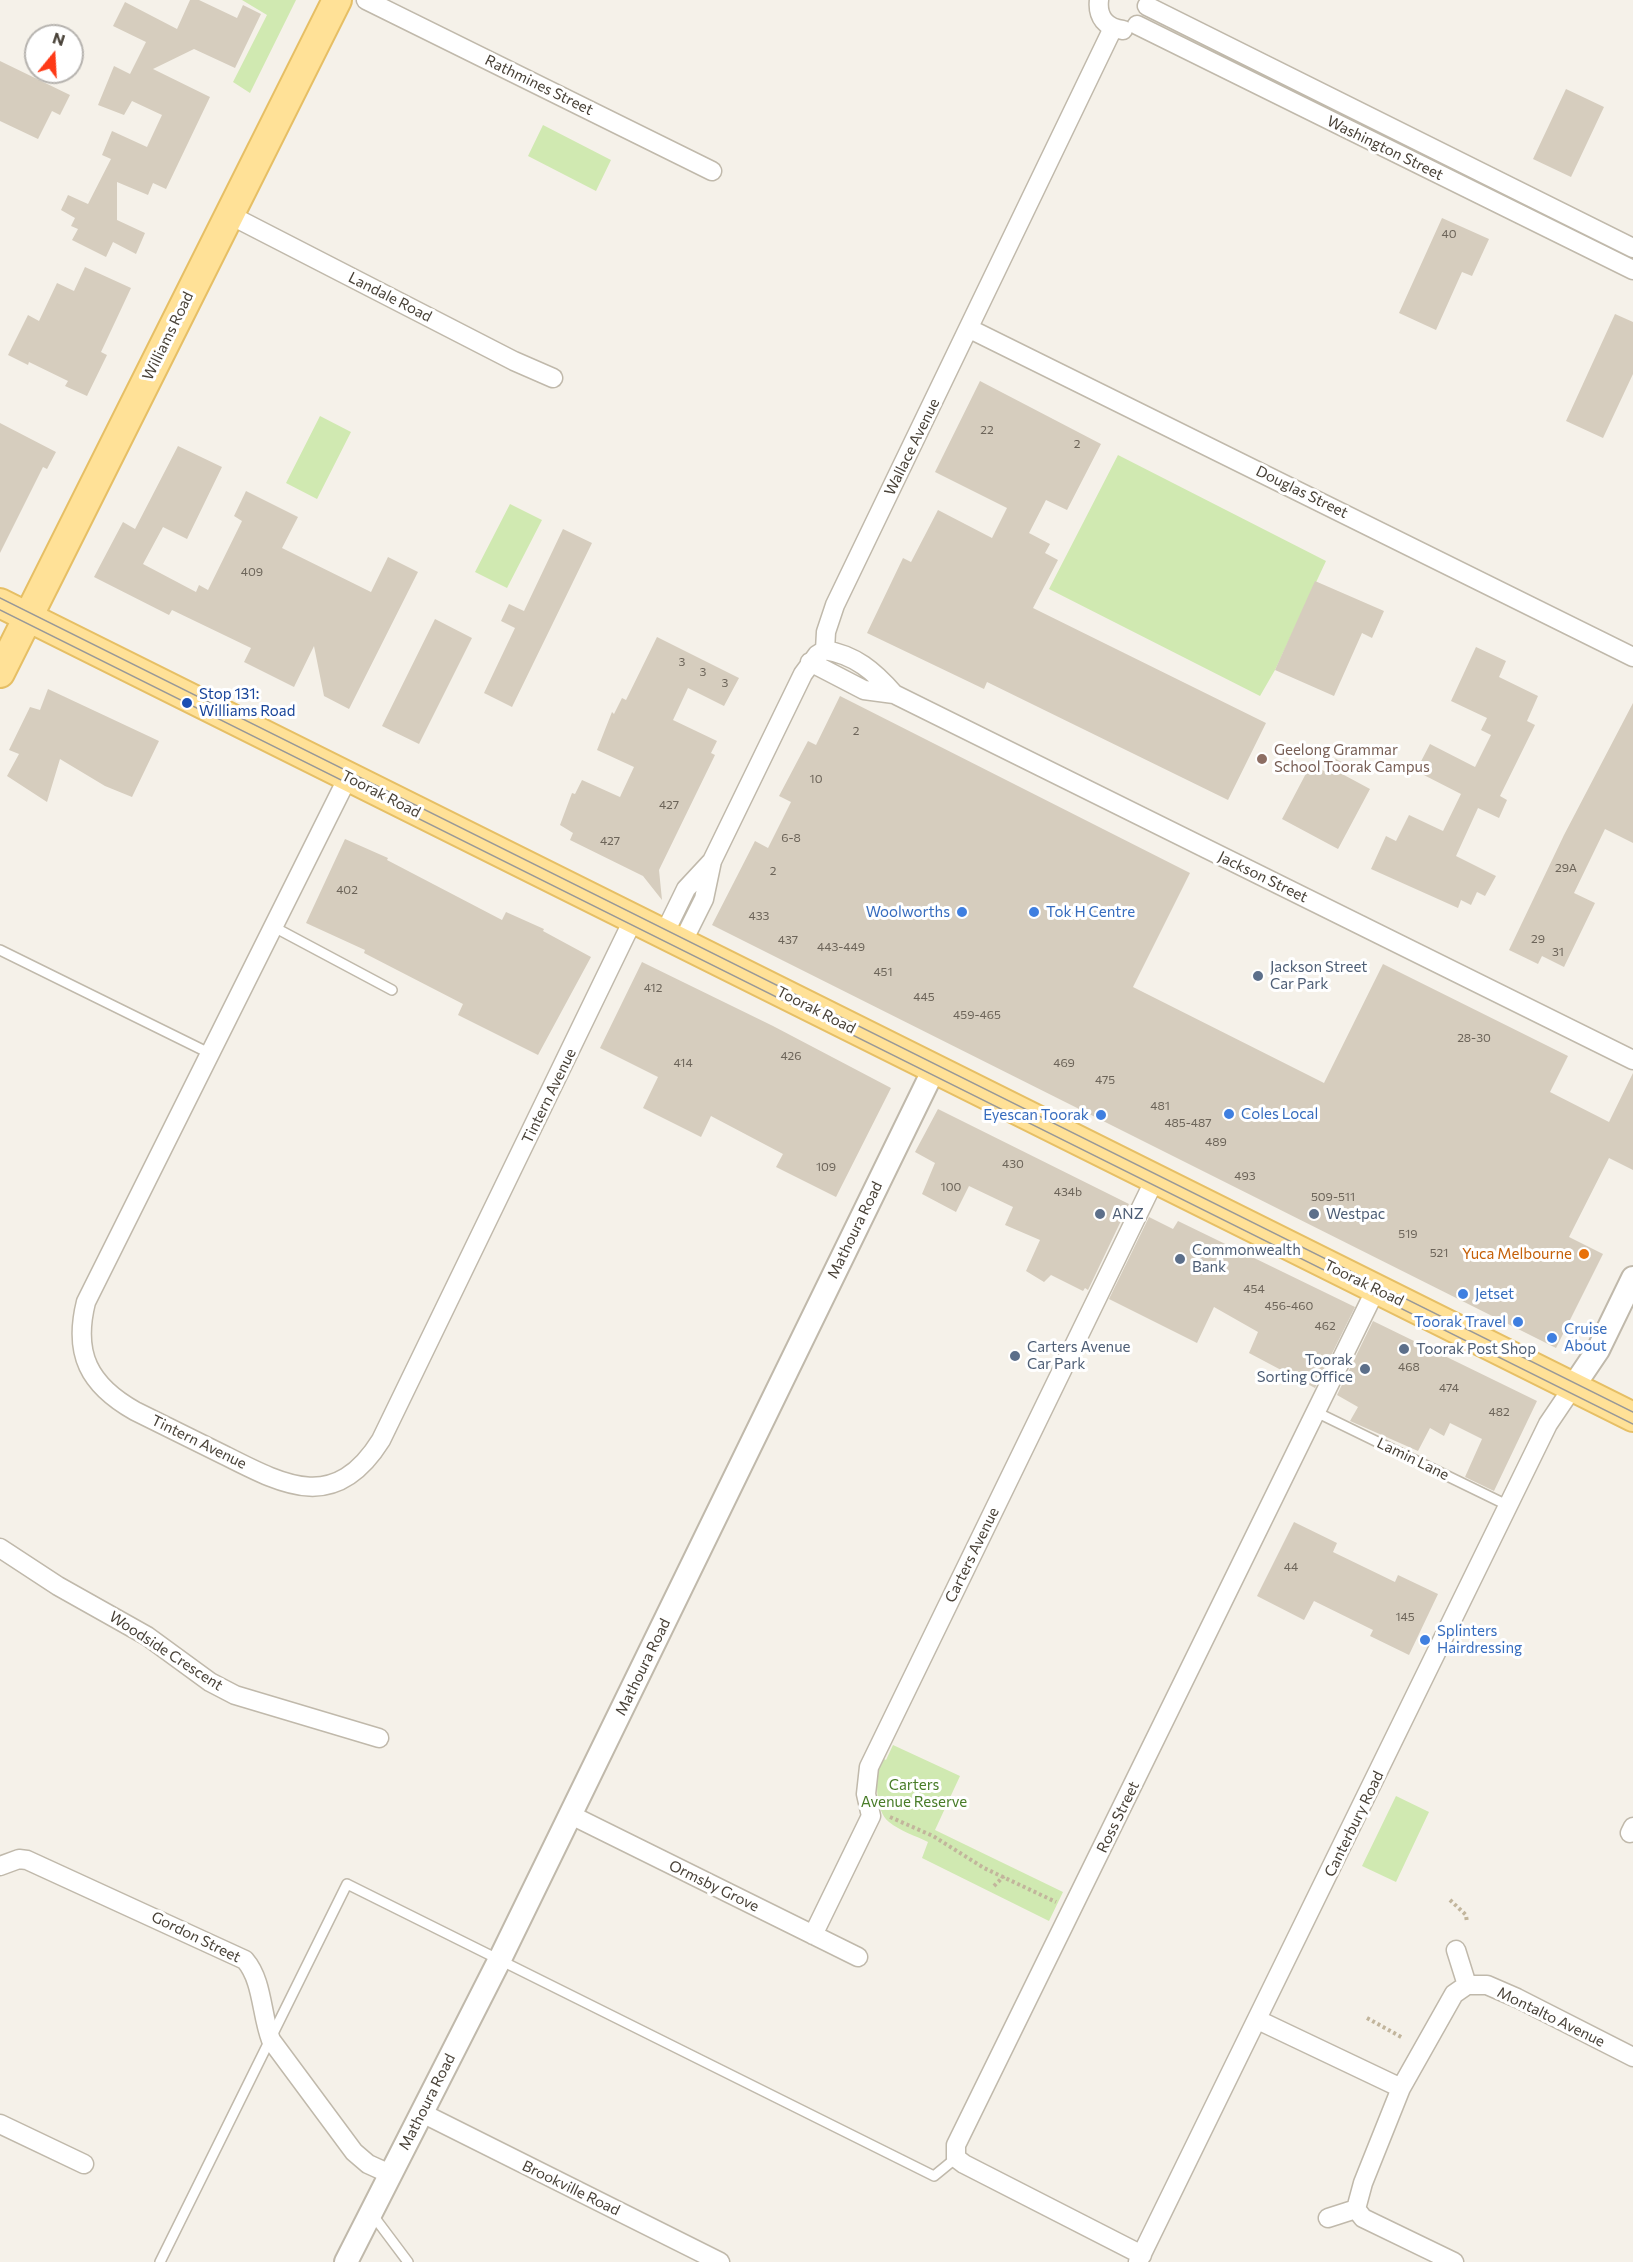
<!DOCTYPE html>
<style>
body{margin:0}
#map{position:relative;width:1633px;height:2262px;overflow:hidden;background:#f5f1e9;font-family:Commissioner,sans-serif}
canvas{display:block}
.north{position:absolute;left:24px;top:24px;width:60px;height:60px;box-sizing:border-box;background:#fff;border:2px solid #b6b3af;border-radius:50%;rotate:18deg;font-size:16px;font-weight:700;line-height:24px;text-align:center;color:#484137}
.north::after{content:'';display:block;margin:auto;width:21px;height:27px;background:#fe3916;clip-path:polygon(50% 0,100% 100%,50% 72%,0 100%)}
</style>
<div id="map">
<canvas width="1633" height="2262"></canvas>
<div class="north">N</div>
</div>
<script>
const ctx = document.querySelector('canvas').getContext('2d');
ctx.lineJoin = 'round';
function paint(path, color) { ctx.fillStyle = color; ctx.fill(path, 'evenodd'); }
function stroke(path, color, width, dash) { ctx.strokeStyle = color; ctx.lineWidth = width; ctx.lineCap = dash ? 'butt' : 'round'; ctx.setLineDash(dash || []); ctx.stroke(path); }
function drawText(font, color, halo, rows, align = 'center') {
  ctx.font = font + ' Commissioner,sans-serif'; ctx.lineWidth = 6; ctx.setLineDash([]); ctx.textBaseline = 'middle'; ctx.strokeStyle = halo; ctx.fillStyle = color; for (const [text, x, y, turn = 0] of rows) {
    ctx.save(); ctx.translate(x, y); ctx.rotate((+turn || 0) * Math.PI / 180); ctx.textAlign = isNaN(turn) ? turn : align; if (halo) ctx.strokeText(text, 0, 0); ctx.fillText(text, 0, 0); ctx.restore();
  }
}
const green = new Path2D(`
 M242,0H296L250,93L233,82L267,15Z
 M543,125L611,160L596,191L528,156Z
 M320,416L351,432L317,499L286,483Z
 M1118,455L1326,561L1275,670L1260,696L1049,589Z
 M510,504L542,520L507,588L475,572Z
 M893,1745L960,1776L935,1830L1063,1892L1049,1921L922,1858L928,1842C916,1836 900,1831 889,1822C874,1810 875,1774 882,1758L886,1760Z
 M1396,1796L1429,1812L1396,1882L1362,1866Z`);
const building = new Path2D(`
 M190,0H199L237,18L243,5L261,14L235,68L194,49L153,69L210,97L166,189L153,183L148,195L117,182V220L145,233L136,254L113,242L106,257L72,240L78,229L71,226L75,218L61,210L68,195L88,204L111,159L102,155L112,131L147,147L162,115L132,101L124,115L98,105L114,66L130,74L146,42L113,26L125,2L177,29Z
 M0,61L70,95L60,115L52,111L38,139L0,121Z
 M1566,89L1604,107L1571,177L1533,159Z
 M1442,218L1489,239L1472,276L1462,272L1436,330L1399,313Z
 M85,267L131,288L101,352L107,355L87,396L65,386L68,381L29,362L28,365L8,355L28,315L39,321L57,283L74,291Z
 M1615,314L1633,322V374L1603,438L1566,421Z
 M980,381L1101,444L1067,510L1046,500L1029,533L1050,544L1045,553L1058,560L1033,608L1266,723L1228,800L987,682L984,689L867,633L903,558L911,562L938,510L992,538L1007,508L935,472Z
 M0,423L56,452L47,469L43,467L0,553Z
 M178,446L222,467L187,539L163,527L143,564L196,592L199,585L208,590L242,521L234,516L246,491L298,517L282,548L371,592L388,557L418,572L349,709L324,696L314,646L294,687L244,662L251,648L172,610L169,615L94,577L123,522L135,529Z
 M563,529L592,543L512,707L484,693L515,628L501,621L509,604L524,611Z
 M1315,581L1384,611L1372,638L1362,633L1334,696L1275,670Z
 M435,619L472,638L419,744L382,726Z
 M657,637L739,678L724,706L688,688L673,720L717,741L711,753L715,755L659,870L662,900L643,876L570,840L573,833L560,825L572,793L575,794L582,780L620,797L634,767L597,750L612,712L614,714L622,698L626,700Z
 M1476,647L1506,661L1499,677L1538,696L1527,721L1535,725L1500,796L1507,800L1499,818L1478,808L1456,856L1496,876L1485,896L1477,892L1471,905L1461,900L1458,908L1371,869L1386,836L1396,841L1409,815L1443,831L1461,794L1416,771L1430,744L1475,767L1491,735L1481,730L1487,718L1451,701Z
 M48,689L159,741L132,797L105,786L60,759L47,802L7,776L19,754L9,750L30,707L40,710Z
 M840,696L1190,873L1133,987L1324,1083L1383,964L1568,1056L1550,1092L1609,1122L1633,1073V1170L1609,1158L1569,1237L1603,1254L1556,1348L712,925L755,841L768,848L791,802L779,796L808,741L816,745Z
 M1633,703V843L1605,829L1574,893L1595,903L1564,967L1542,956L1538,964L1509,950L1564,835Z
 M1334,758L1349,766L1344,775L1370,789L1338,849L1282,819L1311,764L1326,772Z
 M345,839L388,858L387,860L502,920L506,912L544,929L543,931L591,957L538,1055L458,1015L463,1004L364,953L365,950L306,923Z
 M642,962L773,1026L891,1088L836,1197L776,1167L783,1154L711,1116L701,1137L643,1108L658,1077L600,1048Z
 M938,1109L1129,1204L1088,1290L1085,1288L1083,1291L1051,1275L1044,1282L1026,1271L1040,1240L1005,1225L1013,1207L969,1186L956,1212L922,1194L935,1163L915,1152Z
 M1149,1217L1173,1229L1178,1221L1355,1307L1315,1388L1249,1353L1258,1332L1214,1307L1197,1343L1109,1299Z
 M1373,1321L1537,1401L1494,1491L1465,1477L1482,1439L1450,1423L1444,1436L1430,1428L1418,1451L1350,1421L1358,1407L1337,1395Z
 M1294,1522L1337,1543L1333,1552L1395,1582L1398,1575L1438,1594L1409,1655L1370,1636L1373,1630L1314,1601L1304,1620L1257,1596Z`);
const path = new Path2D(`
 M890,1817L933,1836L984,1868L1056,1902
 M994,1886L1004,1876
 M1450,1900L1466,1915L1467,1923
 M1367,2018L1403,2038`);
const service = new Path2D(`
 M272,926L392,990
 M0,950L209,1053
 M1316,1412L1509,1506
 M372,2214L408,2262
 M160,2262L347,1884L934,2176L956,2158`);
const minor = new Path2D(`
 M366,0L712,171
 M1099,0C1097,17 1106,28 1123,30
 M1147,6L1633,248
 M1137,25L1633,270
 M228,214L514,361L553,378
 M970,329L1633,657
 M825,650C855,655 874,671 894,694
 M810,662L864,690L894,694L1633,1060
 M348,777L86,1302C73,1354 89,1385 135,1411C165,1426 196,1441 226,1456C287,1487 336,1512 381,1440L633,920
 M664,934L686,889L712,861
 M682,943L704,899L712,861L803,674L817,655L825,650L826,632L835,605L1113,28
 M0,1548L58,1586L147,1636L210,1682L235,1695L379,1738
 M571,1815L858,1957
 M1630,1833L1633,1827
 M0,1866L19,1859L27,1860L245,1960C263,1981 261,2014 271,2040L354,2152L368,2164L390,2174
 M813,1935L871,1816L866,1794L869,1767L1155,1179
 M1456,1950L1467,1985
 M1258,2020L1401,2088
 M422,2113L720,2262
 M0,2124L84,2164
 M1328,2218L1356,2209
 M1142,2255L964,2164L956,2158V2145L1376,1289
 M1138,2262L1548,1424L1573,1387
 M1454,2262L1363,2218L1356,2209L1363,2183L1401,2088L1454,1994L1467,1985H1487L1517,1998L1633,2057`);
const tertiary = new Path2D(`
 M1573,1387L1598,1350L1633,1278
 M346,2262L500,1959L934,1069`);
const primary = new Path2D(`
 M0,603L1633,1417
 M0,673L337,0`);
const tram = new Path2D(`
 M0,598L1633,1412
 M0,610L1633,1424`);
const markers = [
 [187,703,6,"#1a4fb4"],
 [1262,759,6,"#8d6e63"],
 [962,912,6,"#3f7fe0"],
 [1034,912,6,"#3f7fe0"],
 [1258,976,6,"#5c6f8a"],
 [1229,1114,6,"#3f7fe0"],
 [1101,1115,6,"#3f7fe0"],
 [1100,1214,6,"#5c6f8a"],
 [1314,1214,6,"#5c6f8a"],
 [1584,1254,6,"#e8710a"],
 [1180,1259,6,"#5c6f8a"],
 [1463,1294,6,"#3f7fe0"],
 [1518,1322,6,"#3f7fe0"],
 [1552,1338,6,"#3f7fe0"],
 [1404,1349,6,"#5c6f8a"],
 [1015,1356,6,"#5c6f8a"],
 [1365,1369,6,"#5c6f8a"],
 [1425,1640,6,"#3f7fe0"]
];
const numberNames = [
 ["40",1449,234],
 ["22",987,430],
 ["2",1077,444],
 ["409",252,572],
 ["3",682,662],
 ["3",703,672],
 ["3",725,683],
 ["2",856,731],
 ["10",816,779],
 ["427",669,805],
 ["6-8",791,838],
 ["427",610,841],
 ["29A",1566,868],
 ["2",773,871],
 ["402",347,890],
 ["433",759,916],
 ["29",1538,939],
 ["437",788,940],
 ["443-449",841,947],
 ["31",1558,952],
 ["451",883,972],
 ["412",653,988],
 ["445",924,997],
 ["459-465",977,1015],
 ["28-30",1474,1038],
 ["426",791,1056],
 ["414",683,1063],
 ["469",1064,1063],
 ["475",1105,1080],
 ["481",1160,1106],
 ["485-487",1188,1123],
 ["489",1216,1142],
 ["430",1013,1164],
 ["109",826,1167],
 ["493",1245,1176],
 ["100",951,1187],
 ["434b",1068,1192],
 ["509-511",1333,1197],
 ["519",1408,1234],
 ["521",1439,1253],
 ["454",1254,1289],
 ["456-460",1289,1306],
 ["462",1325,1326],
 ["468",1409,1367],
 ["474",1449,1388],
 ["482",1499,1412],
 ["44",1291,1567],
 ["145",1405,1617]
];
const streetNames = [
 ["Rathmines Street",539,85,26],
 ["Washington Street",1385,148,26],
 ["Landale Road",390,297,27],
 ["Williams Road",168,336,-64],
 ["Wallace Avenue",912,447,-64],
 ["Douglas Street",1302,492,26],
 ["Toorak Road",381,794,27],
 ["Jackson Street",1263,877,26],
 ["Toorak Road",816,1010,27],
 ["Tintern Avenue",549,1096,-64],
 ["Mathoura Road",855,1230,-64],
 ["Toorak Road",1364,1283,26],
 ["Tintern Avenue",199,1442,26],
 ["Lamin Lane",1413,1459,26],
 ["Carters Avenue",972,1555,-64],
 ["Woodside Crescent",166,1651,33],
 ["Mathoura Road",643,1667,-64],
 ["Ross Street",1118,1817,-64],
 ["Canterbury Road",1354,1824,-64],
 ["Ormsby Grove",714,1886,26],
 ["Gordon Street",196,1937,26],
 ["Montalto Avenue",1551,2017,26],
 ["Mathoura Road",427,2102,-63],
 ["Brookville Road",571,2188,26]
];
const transitNames = [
 ["Stop 131:",199,694],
 ["Williams Road",199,711]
];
const educationNames = [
 ["Geelong Grammar",1274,750],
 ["School Toorak Campus",1274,767]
];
const shopNames = [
 ["Woolworths",950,912,"right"],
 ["Tok H Centre",1046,912],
 ["Coles Local",1241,1114],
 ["Eyescan Toorak",1089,1115,"right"],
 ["Jetset",1475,1294],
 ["Toorak Travel",1506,1322,"right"],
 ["Cruise",1564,1329],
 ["About",1564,1346],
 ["Splinters",1437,1631],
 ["Hairdressing",1437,1648]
];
const serviceNames = [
 ["Jackson Street",1270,967],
 ["Car Park",1270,984],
 ["ANZ",1112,1214],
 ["Westpac",1326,1214],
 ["Commonwealth",1192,1250],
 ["Bank",1192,1267],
 ["Carters Avenue",1027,1347],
 ["Car Park",1027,1364],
 ["Toorak Post Shop",1416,1349],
 ["Toorak",1353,1360,"right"],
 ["Sorting Office",1353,1377,"right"]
];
const foodNames = [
 ["Yuca Melbourne",1572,1254]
];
const parkNames = [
 ["Carters",914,1785],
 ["Avenue Reserve",914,1802]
];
paint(green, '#d0e9b1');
paint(building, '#d6cdbe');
stroke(service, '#c0b9ab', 12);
stroke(minor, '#c0b9ab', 21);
stroke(tertiary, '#c0b9ab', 26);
stroke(primary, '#e6bf65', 32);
stroke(path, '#c2b59c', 4, [3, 3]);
stroke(service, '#fff', 9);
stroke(minor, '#fff', 18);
stroke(tertiary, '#fff', 22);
stroke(primary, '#ffe197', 28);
stroke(tram, '#989898', 1.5);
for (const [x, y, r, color] of markers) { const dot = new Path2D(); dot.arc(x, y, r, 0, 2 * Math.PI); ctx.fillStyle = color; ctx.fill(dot); stroke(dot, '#fff', 2); }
drawText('12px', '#6c6459', null, numberNames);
drawText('15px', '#484137', '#fff', streetNames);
drawText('15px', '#164399', '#fff', transitNames, 'left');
drawText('15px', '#785e54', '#fff', educationNames, 'left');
drawText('15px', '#366cbe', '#fff', shopNames, 'left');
drawText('15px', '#4e5e75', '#fff', serviceNames, 'left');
drawText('15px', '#c56008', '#fff', foodNames, 'right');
drawText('15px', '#487c28', '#fff', parkNames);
</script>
